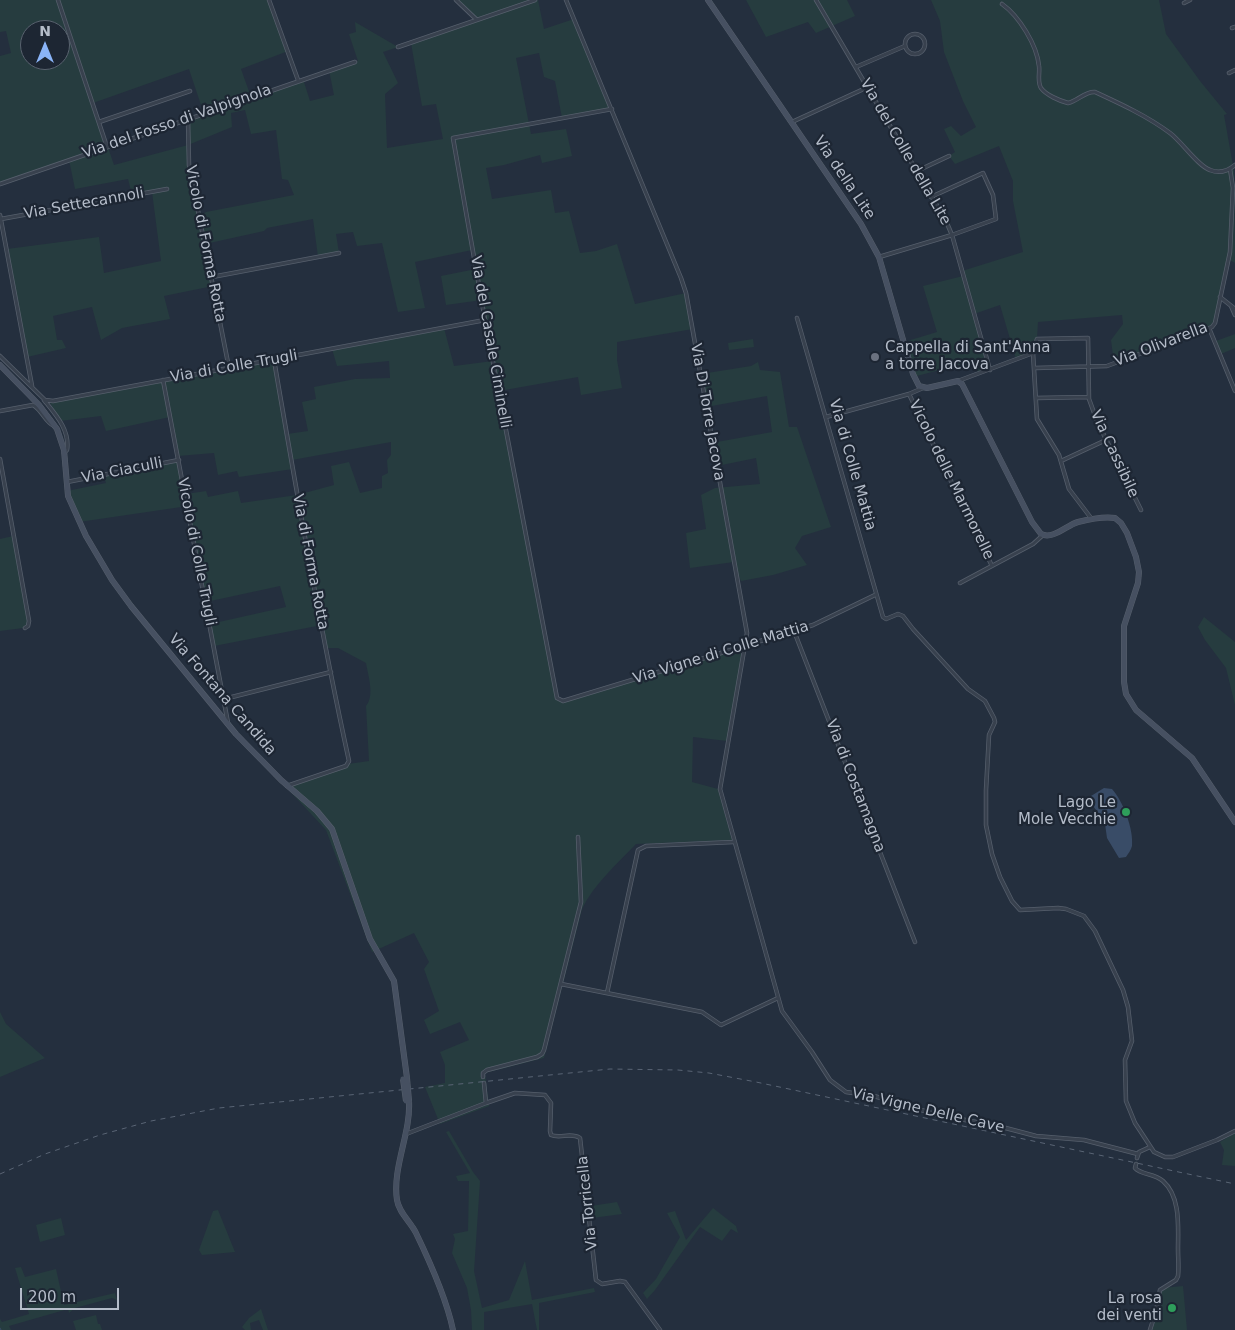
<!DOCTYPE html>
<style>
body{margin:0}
#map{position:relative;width:1235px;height:1330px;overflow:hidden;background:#242f3e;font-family:"DejaVu Sans",sans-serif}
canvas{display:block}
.north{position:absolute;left:20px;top:20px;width:50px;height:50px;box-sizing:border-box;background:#1d2633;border:1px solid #59626f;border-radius:50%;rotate:0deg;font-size:14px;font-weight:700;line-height:20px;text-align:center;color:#b4bcc9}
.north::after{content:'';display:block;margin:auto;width:18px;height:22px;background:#8ab4f8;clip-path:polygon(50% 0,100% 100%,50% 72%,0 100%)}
.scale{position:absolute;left:20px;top:1288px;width:99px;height:22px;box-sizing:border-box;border:2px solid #b4bcc9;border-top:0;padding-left:6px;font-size:15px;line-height:18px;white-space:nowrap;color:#b4bcc9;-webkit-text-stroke:4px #1d2633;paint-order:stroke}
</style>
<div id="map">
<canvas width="1235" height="1330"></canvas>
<div class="north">N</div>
<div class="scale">200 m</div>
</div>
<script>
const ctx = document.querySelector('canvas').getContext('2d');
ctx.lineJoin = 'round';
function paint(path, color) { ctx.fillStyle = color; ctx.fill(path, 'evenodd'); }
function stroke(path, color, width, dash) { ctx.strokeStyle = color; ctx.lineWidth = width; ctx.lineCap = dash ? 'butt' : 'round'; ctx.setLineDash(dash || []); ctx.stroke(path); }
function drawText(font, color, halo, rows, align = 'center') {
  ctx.font = font + ' "DejaVu Sans",sans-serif'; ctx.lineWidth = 4.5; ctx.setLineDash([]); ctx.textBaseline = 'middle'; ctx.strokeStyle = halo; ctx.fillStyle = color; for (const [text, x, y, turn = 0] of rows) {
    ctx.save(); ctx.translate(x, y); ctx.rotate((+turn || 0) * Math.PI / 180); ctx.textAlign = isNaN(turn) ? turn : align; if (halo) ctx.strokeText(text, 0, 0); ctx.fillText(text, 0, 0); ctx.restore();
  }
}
const green = new Path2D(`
 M0,0H269L288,51L241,69L251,97L303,79L310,101L334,95L329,70L358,61L349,34L356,32L355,22L398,47L383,52L398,83L385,94L387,148L443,139L436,104L422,106L411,43L477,20L456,0H538L544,29L574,19L612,109L562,118L555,81L544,77L539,53L516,58L531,134L566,129L572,156L542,163L540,155L504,165L486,168L492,199L551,190L555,213L569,211L580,253L596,251L617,244L635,304L686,293L693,329L617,342V360L622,388L581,395L578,377L499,391L556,695L563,701L746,645L727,741L693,737L692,782L718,789L732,840L636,844C617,864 594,884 582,909L544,1058L485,1073L489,1106L440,1124L425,1087L445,1083V1065L440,1052L469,1040L460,1022L430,1034L424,1020L439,1011L424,969L429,962L414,933L372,952L326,830L285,786L348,764L369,761L366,706C375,696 368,675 366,663L338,648H326L322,625L214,646L210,624L286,607L280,586L206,602L188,506L79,522L67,491L106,483L103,475L179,460L186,494L206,491L208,497L238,491L241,503L297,495L334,485L331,466L349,462L360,493L382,488V476L388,473L387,460L391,455V442L292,460L293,469L239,477L237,471L218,475L214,453L178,456L170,417L106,431L101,416L60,421L49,401L274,360L287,434L308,431L302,402L316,399L314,387L355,379L390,378L389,361L337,366L332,349L444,328L454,366L493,361L482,300L446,305L441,276L476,269L472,250L415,262L425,308L398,312L382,243L357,246L353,232L336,234L339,253L318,257L313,219L267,228L264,231L205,244L213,286L164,296L170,319L122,328L101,340L92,307L53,316L57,340H62L66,348L27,357L7,249L99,237L104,273L161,261L152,192L132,195L128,179L75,189L69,160L0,184V56L11,53L6,31L0,32ZM30,30H60V60H30ZM189,69L204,114L188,120V145L114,165L93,103ZM245,110L251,134L276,130L282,179L288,180L294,195L206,212L200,217L188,145L232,127L231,113Z
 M746,0H847L855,16L816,33L808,22L766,37Z
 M931,0H1159L1166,34L1200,81L1227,114L1224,115L1234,171L1235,263L1230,260L1215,323L1209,328L1114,363L1111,340L1123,324L1122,315L1038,322L1037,339L1033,353L1016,359L1000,305L974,314L990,370L978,374L974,361L913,377L904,342L937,332L923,286L963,276L962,271L1023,252L1013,201V181L999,146L955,164L949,156L955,152L944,129L951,126L961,136L976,127L963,101L944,52L940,21Z
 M1235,334V348L1221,354L1216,341Z
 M753,339L754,347L729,350L728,343Z
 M758,362L760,370L780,372L789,427H797L831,527L802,536L795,548L807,565L773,575L741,581L734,562L690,568L686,533L706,529L701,495L715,488L760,484L756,458L717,466V442L772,432L767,396L706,407L701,374L751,366Z
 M13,536L29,623L23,628L0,631V539Z
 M1204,617L1235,642V705L1226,668L1205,640L1198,627Z
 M0,1012L6,1024L45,1058L0,1077Z
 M449,1131L473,1172L480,1181L474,1271L482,1308L509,1300L525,1261L532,1300L594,1288L595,1292L539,1303V1330H537L532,1304L484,1312V1330H472L471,1310L467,1288L452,1253L455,1239L453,1234L468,1231L469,1181H458L456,1176L470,1173L446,1132Z
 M1235,1133V1166L1222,1165L1224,1150L1220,1142Z
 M617,1202L622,1214L592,1218L591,1206Z
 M713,1208L736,1226L738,1233L731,1229L722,1241L700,1227L655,1290L647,1299L643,1293L656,1279L680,1237L667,1213L675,1211L686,1240Z
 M218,1210L235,1252L202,1255L199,1250L213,1211Z
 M61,1218L65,1235L40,1242L36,1225Z
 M21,1267L25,1277L56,1269L64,1305L115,1293L117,1300L112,1298L75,1308L69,1313L68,1309L9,1326L11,1330H0V1319L2,1322L29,1314L15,1268Z
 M1183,1286L1187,1330H1152L1161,1305L1159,1292L1162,1288Z
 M261,1309L268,1330H263L259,1320L250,1323L251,1330H245L242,1327L249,1318Z
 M96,1315L98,1324H100L102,1330H76L73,1321Z`);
const water = new Path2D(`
 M1104,788L1112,789C1123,801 1134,830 1132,846C1131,850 1128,854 1126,857L1119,858L1107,838L1105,824L1090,801L1091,796Z`);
const stream = new Path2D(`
 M0,1328L1,1330`);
const street = new Path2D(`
 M58,0L107,147
 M269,0L298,80
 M456,0L477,20
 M566,0L681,278L686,293L747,633L720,789L782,1011L812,1052L830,1080L846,1092L874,1096L938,1115L998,1126L1036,1136L1084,1140L1138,1154
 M816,0L946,221L952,235L990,370
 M1184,3L1190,0
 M1002,4C1019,16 1037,45 1039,66C1040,73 1037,82 1041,88C1046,95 1060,101 1068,103C1078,101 1085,91 1095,92C1121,104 1147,116 1170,133C1182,142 1198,166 1210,170C1220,174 1228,171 1235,165
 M1232,28L1235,27
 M905 44a10 10 0 1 1 20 0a10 10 0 1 1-20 0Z
 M398,47L535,0
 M856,67L905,46
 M1229,73L1235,70
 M612,109L453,138L485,320L557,698L563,701L813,625L875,595
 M188,120L189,165L229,368
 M99,122L190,91
 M792,122L868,87
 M917,171L949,156
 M0,184L355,62
 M0,215L32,386
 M1,219L167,189
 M879,257L952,235L996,219L993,195L983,173L931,197
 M212,277L339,253
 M1220,297L1235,309
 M1231,306L1235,315
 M797,318L883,617L886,619L898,614L903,616L913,629L968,689L985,701L994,718L995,722L989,735L986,790V825L992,854L1000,877L1012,901L1020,910L1058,908L1066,909L1084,916L1095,931L1123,990L1128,1007L1132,1041L1125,1060L1126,1101L1135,1123L1154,1152L1165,1157H1173L1217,1140L1235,1131
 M1209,328L1235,391
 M0,356L45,400L53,401L485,320
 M274,360C297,494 320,628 349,761L346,766L287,786
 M1035,368L1107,366L1212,327L1215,323L1230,252L1233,188L1230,169
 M163,380L228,723
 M958,381L1033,353
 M909,394L992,566
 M1036,398L1088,397
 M44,400C56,415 70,430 67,450L64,453
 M0,411L33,405C42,410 45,422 54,426
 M826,417L909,394L923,388
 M0,459L29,621L28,626L25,628
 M1061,461L1106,440
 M67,482L179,460
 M1091,518L1069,489L1059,455L1037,419L1033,353L1037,339L1088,338L1089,399L1097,421L1141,510
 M960,583L1033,544L1043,535
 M794,631L915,942
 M224,699L331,672
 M561,984L702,1012L721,1025L778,998
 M607,993L638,850L646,846L733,842
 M483,1077V1073L487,1070L537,1057L542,1054L544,1050L581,902L578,837
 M486,1103L515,1093L545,1095L551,1103L550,1131L551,1135C560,1139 571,1132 580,1138L596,1280L602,1284L620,1281L625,1282L660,1330
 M406,1134L486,1103L484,1083
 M1137,1158L1139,1152L1150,1147
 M1136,1164L1135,1168C1141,1175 1154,1173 1163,1181C1181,1197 1178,1227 1178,1249C1178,1258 1179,1267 1178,1276L1176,1280L1160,1290L1156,1311L1150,1330`);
const secondary = new Path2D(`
 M708,0L861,224L879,257L913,374L919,386L927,388L958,381L962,384L1032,522L1041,534C1053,540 1067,525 1078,522C1090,519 1103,516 1115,518L1121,523L1127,533L1136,557L1139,572L1138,583L1124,626V682L1126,694L1136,710L1192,758L1235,822
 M0,365L39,405L57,429L64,450L68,496L86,536L112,580L131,606L236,734L281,780L317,811L332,829L370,939L394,981L407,1078
 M409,1101C411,1133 392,1168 397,1200C399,1213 410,1221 416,1233C429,1260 447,1301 453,1330`);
const rail = new Path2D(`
 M0,1174L45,1154L100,1135L151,1121L219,1108L610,1069L678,1070L709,1073L756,1082L1235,1184`);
const secondaryBridge = new Path2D(`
 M407,1078L409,1101
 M403,1079L406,1101`);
const markers = [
 [875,357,5,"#6b7280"],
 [1126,812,5,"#2e9e5b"],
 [1172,1308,5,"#2e9e5b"]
];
const streetNames = [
 ["Via del Fosso di Valpignola",177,122,-19],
 ["Via del Colle della Lite",905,152,60],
 ["Via della Lite",844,178,56],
 ["Via Settecannoli",84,204,-10],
 ["Vicolo di Forma Rotta",205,244,79],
 ["Via del Casale Ciminelli",490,342,80],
 ["Via Olivarella",1161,345,-21],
 ["Via di Colle Trugli",234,367,-10],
 ["Via Di Torre Jacova",707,412,80],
 ["Via Cassibile",1114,454,65],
 ["Via di Colle Mattia",852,465,74],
 ["Via Ciaculli",122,471,-11],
 ["Vicolo delle Marmorelle",951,480,64],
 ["Vicolo di Colle Trugli",196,552,79],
 ["Via di Forma Rotta",310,562,79],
 ["Via Vigne di Colle Mattia",721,653,-17],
 ["Via Fontana Candida",222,695,49],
 ["Via di Costamagna",855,786,69],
 ["Via Vigne Delle Cave",928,1111,13],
 ["Via Torricella",588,1203,-96]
];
const poiNames = [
 ["Cappella di Sant'Anna",885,348,"left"],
 ["a torre Jacova",885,365,"left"],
 ["Lago Le",1116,803],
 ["Mole Vecchie",1116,820],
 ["La rosa",1162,1299],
 ["dei venti",1162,1316]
];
paint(green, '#263c3f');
paint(water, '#394c67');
stroke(stream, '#394c67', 1);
stroke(street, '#565f6c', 4.5);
stroke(secondary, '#565f6c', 6);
stroke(street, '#38414e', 3);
stroke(secondary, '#465061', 5);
stroke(rail, '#5a6575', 1, [5, 5]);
stroke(secondaryBridge, '#565f6c', 6, []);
stroke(secondaryBridge, '#465061', 5);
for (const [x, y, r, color] of markers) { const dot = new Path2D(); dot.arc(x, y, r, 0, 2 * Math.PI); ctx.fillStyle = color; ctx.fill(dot); stroke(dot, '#1d2633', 2); }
drawText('15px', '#b4bcc9', '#1d2633', streetNames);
drawText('15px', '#b4bcc9', '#1d2633', poiNames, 'right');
</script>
